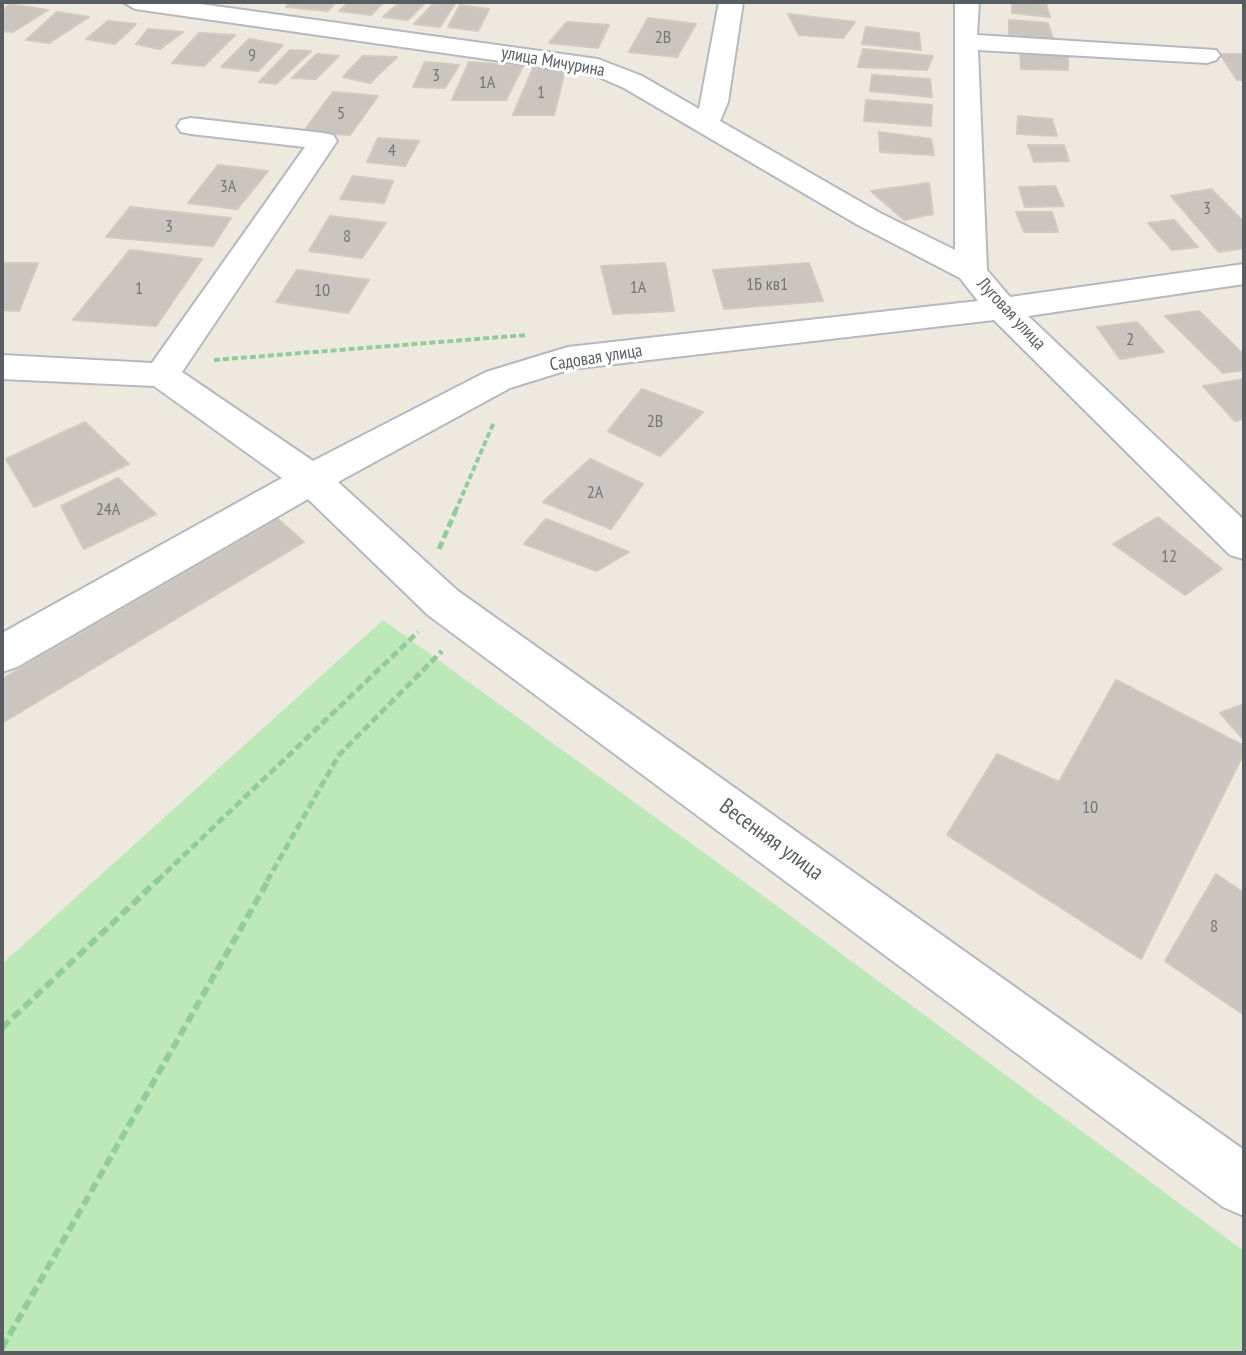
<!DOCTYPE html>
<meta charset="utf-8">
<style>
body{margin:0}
#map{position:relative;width:1246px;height:1355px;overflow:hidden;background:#ede9df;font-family:"PT Sans Narrow",sans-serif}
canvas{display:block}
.frame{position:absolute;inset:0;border:4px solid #585d62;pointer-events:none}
</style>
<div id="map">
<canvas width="1246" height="1355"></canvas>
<div class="frame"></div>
</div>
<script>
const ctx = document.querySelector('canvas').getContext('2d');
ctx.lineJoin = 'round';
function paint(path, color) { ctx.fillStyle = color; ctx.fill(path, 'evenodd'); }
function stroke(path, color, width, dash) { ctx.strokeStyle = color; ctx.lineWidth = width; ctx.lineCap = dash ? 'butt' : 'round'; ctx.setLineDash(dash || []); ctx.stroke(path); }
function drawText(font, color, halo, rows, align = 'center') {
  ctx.font = font + ' "PT Sans Narrow",sans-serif'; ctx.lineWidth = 6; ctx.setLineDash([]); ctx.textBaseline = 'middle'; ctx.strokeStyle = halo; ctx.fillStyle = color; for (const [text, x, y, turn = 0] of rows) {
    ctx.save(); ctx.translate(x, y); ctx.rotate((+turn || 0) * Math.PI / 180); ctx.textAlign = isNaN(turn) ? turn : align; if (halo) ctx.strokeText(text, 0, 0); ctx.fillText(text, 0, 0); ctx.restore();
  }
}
const green = new Path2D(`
 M383,620L728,870L1244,1251V1353H2V964Z`);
const building = new Path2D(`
 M290,2H336L328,11L286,7Z
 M349,2H384L371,15L339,11Z
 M400,2H426L408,20L383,17Z
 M435,2H456L440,27L414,24Z
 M1012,2L1046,4L1050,17L1012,13Z
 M10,4L48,10L13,32L2,31V11Z
 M460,5L489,9L478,31L448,27Z
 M57,12L89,17L49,43L26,40Z
 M788,14L855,22L843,38L799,35Z
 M648,18L696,24L677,57L629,52Z
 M1009,20L1048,23L1054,42L1009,38Z
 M108,21L136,24L115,44L86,39Z
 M567,22L609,25L598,48L549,43Z
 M866,27L919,33L921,50L862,44Z
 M148,29L183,32L160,49L136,44Z
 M199,33L235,35L204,66L172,63Z
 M249,39L283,45L258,71L221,67Z
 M863,49L933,56L927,70L858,67Z
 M290,50L311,51L276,84L259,82Z
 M1020,51L1068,53V70L1021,69Z
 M317,54L339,56L316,79L292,78Z
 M1220,54H1244V80H1237Z
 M363,56L397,57L370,83L343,77Z
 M425,62L459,65L445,88L413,87Z
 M469,62L523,66L506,100H452Z
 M533,68L565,71L554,115H513Z
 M872,75L930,79L932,97L870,91Z
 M333,92L378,96L350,135L303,132Z
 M866,100L932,105L931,126L864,121Z
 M1018,116L1052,119L1057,136L1017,134Z
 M879,132L931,139L934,155L880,152Z
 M378,138L419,141L405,166L367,162Z
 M1028,145H1064L1069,161L1034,162Z
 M218,165L268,171L237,209L188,203Z
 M353,176L393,181L384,203L340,199Z
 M929,183L933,214L904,220L871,191Z
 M1055,186L1064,206L1025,207L1019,187Z
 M1211,189L1244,222V248L1219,252L1171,196Z
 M130,207L231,218L213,246L106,237Z
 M1016,212H1052L1058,232H1024Z
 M330,216L386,223L362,258L309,251Z
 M1174,220L1198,247L1172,250L1148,223Z
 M130,250L202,259L156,326L73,320Z
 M2,263H38L19,311L2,310Z
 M665,263L674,311L613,314L601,266Z
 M809,263L823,301L724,309L713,270Z
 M297,270L369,280L348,313L276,302Z
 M1199,311L1244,355V370L1223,373L1165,316Z
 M1137,322L1164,352L1120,359L1097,327Z
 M1244,379V419L1235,421L1203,386Z
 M642,389L703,412L660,456L608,431Z
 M85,422L129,464L34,507L6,459Z
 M590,459L643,484L611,529L543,502Z
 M118,478L156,514L84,549L61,506Z
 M1158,517L1222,569L1185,595L1113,544Z
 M278,519L304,542L2,723V679Z
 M546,519L629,552L597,571L524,544Z
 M1116,680L1244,746V753L1141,959L947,835L997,754L1059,782Z
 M1244,704V740L1220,713Z
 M1216,874L1244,893V1015L1165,961Z`);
const pathFar2 = new Path2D(`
 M214,360L527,335
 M455,512L494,422`);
const pathFar1 = new Path2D(`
 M439,549L456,510
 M157,881L418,632
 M267,881L339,755L442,651`);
const path = new Path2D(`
 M2,1028L159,879
 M2,1348L269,879`);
const minor = new Path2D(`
 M123,2H186L598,59L642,76L699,109L719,2H743L728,102L720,121L880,213L955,250V2H979L977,35L1216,50L1220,55L1216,60L1207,63L978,50L987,270L1010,297L1244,264V284L1028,316L1244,520V559L1230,555L994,320L571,369L510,388L338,482L458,591L1244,1150V1216L1223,1207L428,615L308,499L17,667L2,672V633L282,478L154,386L2,379V355L152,363L305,147L191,134L181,132L177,126L181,120L191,118L323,133L333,135L337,141L182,372L313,461L486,372L568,347L978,301L960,278L858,225L624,88L592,74L135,9Z`);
const numberNames = [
 ["2В",663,38],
 ["9",252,56],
 ["3",436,76],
 ["1А",487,83],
 ["1",541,93],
 ["5",341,114],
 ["4",392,151],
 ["3А",228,187],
 ["3",1207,209],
 ["3",169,227],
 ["8",347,237],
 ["1Б кв1",767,285],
 ["1А",638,288],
 ["1",139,289],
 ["10",322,291],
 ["2",1130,340],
 ["2В",655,422],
 ["2А",595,493],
 ["24А",108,510],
 ["12",1169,557],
 ["10",1090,808],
 ["8",1214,927]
];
const farStreetnames = [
 ["улица Мичурина",553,62,10],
 ["Луговая улица",1011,314,47],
 ["Садовая улица",596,358,-9]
];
const streetNames = [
 ["Весенняя улица",771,840,36]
];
paint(green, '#bde8b8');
paint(building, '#cac5be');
stroke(building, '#d2cabd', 2);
stroke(minor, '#b5b9be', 4);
stroke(pathFar2, '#92cc9d', 4, [6, 3]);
stroke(pathFar1, '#92cc9d', 5, [8, 4]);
stroke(path, '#92cc9d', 6, [10, 5]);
paint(minor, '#fff');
drawText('18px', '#747779', null, numberNames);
drawText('18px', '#585d62', '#fff', farStreetnames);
drawText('22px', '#585d62', '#fff', streetNames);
</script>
